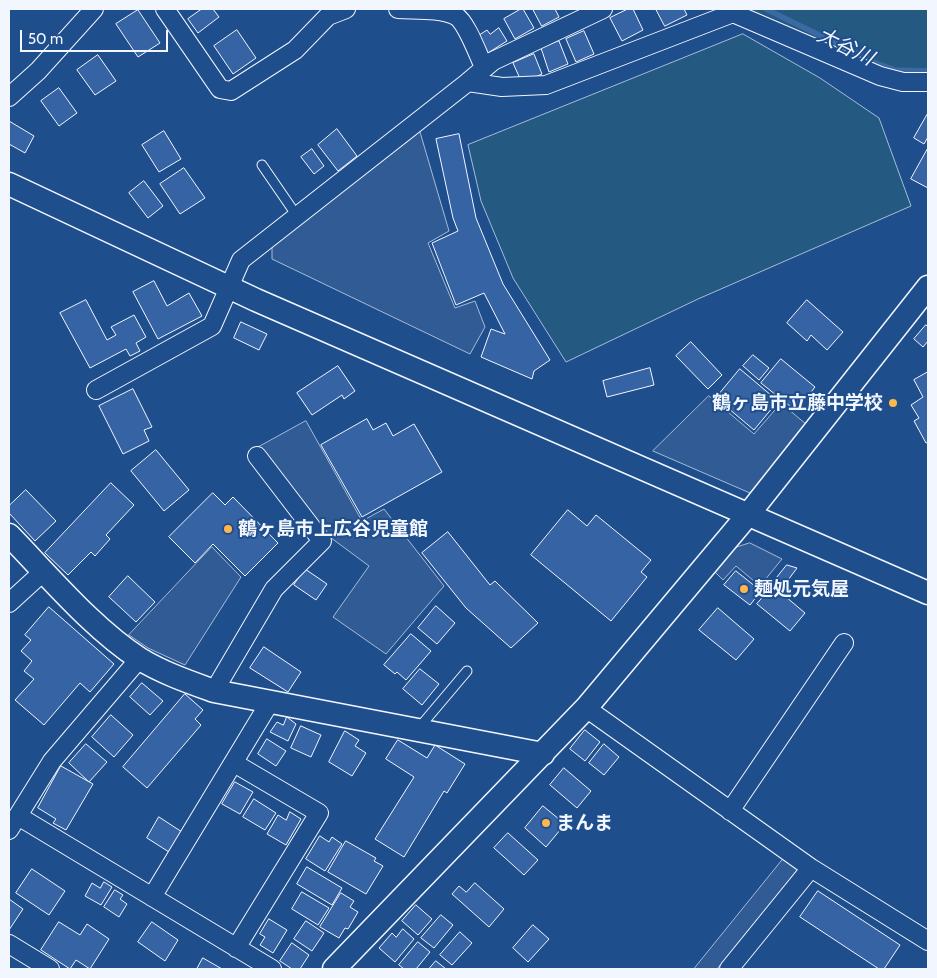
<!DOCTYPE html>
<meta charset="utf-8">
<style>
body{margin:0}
#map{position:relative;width:937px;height:978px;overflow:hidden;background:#1f4e8c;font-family:Cabin,sans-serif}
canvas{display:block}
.frame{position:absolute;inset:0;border:10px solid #f2f6ff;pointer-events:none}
.scale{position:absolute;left:20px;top:30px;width:148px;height:22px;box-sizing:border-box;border:2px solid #f2f6ff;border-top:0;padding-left:6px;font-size:15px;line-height:18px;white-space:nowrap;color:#f2f6ff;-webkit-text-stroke:4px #1f4e8c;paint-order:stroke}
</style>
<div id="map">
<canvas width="937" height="978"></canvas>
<div class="frame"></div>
<div class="scale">50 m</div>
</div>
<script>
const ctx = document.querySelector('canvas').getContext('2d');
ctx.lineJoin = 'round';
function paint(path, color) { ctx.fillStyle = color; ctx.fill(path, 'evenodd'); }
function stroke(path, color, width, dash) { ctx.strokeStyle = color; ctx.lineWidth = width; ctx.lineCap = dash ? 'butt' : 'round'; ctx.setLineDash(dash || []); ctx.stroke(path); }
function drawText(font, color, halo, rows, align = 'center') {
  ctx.font = font + ' Cabin,"Noto Sans JP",sans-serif'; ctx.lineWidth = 4; ctx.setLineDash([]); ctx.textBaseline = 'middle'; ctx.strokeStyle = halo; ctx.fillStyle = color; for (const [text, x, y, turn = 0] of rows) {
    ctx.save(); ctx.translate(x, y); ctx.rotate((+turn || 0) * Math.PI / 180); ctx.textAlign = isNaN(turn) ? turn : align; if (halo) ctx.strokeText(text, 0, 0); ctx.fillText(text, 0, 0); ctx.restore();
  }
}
const green = new Path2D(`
 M733,9H928V70L896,73L837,53L794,34L756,13Z
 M743,34L820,78L879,118L911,206L698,299L566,362L513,278L481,201L468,145Z`);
const parking = new Path2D(`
 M420,132L449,231L428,243L455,308L475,301L485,327L470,354L272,259V247Z
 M709,396L754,434L781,403L807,425L750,493L653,451Z
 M306,421L362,521L384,509L444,586L386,654L333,617L369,566L315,526L257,448Z
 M750,543L782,559L760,586L736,566L723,580L714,571L734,548Z
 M212,547L241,577L185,665L148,648L129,635Z
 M784,858L798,869L717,969H694Z`);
const stream = new Path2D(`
 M766,9L876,63L895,70L928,71`);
const building = new Path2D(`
 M202,9H213L219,17L198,33L188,19Z
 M521,9H523L534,28L515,39L504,19Z
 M533,9H555L559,17L542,26Z
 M628,9H633L643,30L622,41L610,18Z
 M656,9H684L687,15L665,26Z
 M138,10L160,43L138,57L116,24Z
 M499,28L507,41L483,56L473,39L487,30L490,34Z
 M237,30L256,58L233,74L214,46Z
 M584,31L594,54L576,62L566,39Z
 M559,41L568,64L549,72L541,48Z
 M534,54L542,74L522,83L513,63Z
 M98,55L116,81L95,95L77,70Z
 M59,88L77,113L59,126L41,101Z
 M928,113V137L924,144L914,138Z
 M9,121L34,136L25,153L9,144Z
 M337,129L357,156L338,171L318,145Z
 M164,131L181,159L159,172L142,145Z
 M459,134L476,218L503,284L550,360L534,371L532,379L481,357L491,329L505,334L484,293L456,305L432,243L458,231L453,218L436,139Z
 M928,148V188L911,179Z
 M312,149L324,166L314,174L301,157Z
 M184,168L205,198L180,214L160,184Z
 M144,181L163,206L148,218L129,193Z
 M154,281L167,306L189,293L202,316L158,339L133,292Z
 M86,300L107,340L116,335L111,327L134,315L146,337L136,343L140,351L130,356L126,349L90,368L60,313Z
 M807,300L843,332L827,350L811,335L807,341L787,323Z
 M241,322L267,334L259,350L234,338Z
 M926,325L928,327V341L923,347L914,339Z
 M691,342L722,375L708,389L676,356Z
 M753,355L769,368L759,380L743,366Z
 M781,359L815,387L796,411L761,383Z
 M338,366L355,391L344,399L342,395L312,415L297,393Z
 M650,368L654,385L607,397L603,381Z
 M740,369L778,401L754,430L716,398Z
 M928,372V442L926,443L914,421L919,418L911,405L923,397L914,380Z
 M133,389L152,427L144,430L149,441L123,454L99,406Z
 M367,419L373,430L386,423L393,436L414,424L442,472L362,517L321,445Z
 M156,450L189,490L164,511L131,471Z
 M111,483L134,505L106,535L110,539L95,556L91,552L68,575L45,553Z
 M26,490L56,521L35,541L9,513V506Z
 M213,493L225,505L233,497L278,543L245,576L213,544L195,563L169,537Z
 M568,510L587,526L596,515L651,560L641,572L647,577L611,621L531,555Z
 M448,532L490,585L495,581L538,623L511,648L466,608L422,553Z
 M787,565L797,568L783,587L775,580Z
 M305,569L327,584L316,600L294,585Z
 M736,571L761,591L750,605L724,585Z
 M128,576L155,602L136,622L109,597Z
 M773,586L805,613L790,631L757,604Z
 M436,606L455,623L437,644L418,628Z
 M49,607L114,664L90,692L80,683L44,725L15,700L34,679L24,671L32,661L21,651L31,640L25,635Z
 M718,608L754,639L736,660L699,630Z
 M411,634L431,651L406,680L397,672L395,674L384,665Z
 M264,647L301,672L288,692L250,668Z
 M420,669L439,684L422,705L403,689Z
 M142,683L163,701L150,715L130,697Z
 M185,694L203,710L195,719L201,725L147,788L123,767Z
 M111,715L133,735L114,757L92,737Z
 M287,717L296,724L288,741L270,732L277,722L283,725Z
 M301,726L321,735L311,757L291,748Z
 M585,730L600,742L585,761L570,749Z
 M345,731L359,740L355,746L366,753L352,776L329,762Z
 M267,739L286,751L276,766L258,754Z
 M398,740L427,758L435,745L465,764L447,793L444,791L404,857L375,839L414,777L386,759Z
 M86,744L107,762L89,782L69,763Z
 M604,744L619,757L604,775L589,763Z
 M61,766L93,784L66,830L53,823L56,819L38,808Z
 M564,768L591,791L577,808L550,785Z
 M235,782L253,792L240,814L222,804Z
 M254,799L276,813L265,830L243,817Z
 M543,806L565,824L546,847L525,828Z
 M290,812L301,819L286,845L267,834L278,815L286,820Z
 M159,817L182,832L169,852L147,838Z
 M508,833L538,860L524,875L494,848Z
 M320,836L329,842L332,837L342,844L325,871L306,859Z
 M346,841L376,858L374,861L383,866L366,894L328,872Z
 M307,867L342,888L332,905L297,884Z
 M32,869L65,891L49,915L16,893Z
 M104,882L112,887L101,905L85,896L92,883L100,888Z
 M475,883L504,909L489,927L452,894L459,886L466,892Z
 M115,890L123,895L120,899L127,904L119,917L104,907Z
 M818,891L900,945L884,969H879L800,917Z
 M302,892L329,908L318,925L292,909Z
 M341,893L354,901L350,907L358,912L348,929L345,928L339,938L320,927Z
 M9,899L23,909L9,930Z
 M416,905L432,919L418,935L402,921Z
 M441,915L453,925L434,948L421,938Z
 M269,919L287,930L273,953L260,945L265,937L260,934Z
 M306,921L324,933L312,951L294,939Z
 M59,922L80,935L87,924L109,939L90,969L76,960L70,969L41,950Z
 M152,922L178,940L165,961L138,942Z
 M533,925L549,939L528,962L513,948Z
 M403,929L414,939L395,962L379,948L392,933L396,937Z
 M460,932L472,943L452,965L440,955Z
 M418,942L430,952L416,969H404L399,965Z
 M292,943L309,955L300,969H292L280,961Z
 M203,958L222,969H197Z
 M436,961L446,969H429Z`);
const service = new Path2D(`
 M262,165L297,216
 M418,729L467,671`);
const minor = new Path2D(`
 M165,9L220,89L231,91L295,50L328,16L346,9
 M398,9C415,10 441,8 456,16C467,23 478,55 484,67
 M468,82L493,61L603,9
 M9,97L38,71L94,9
 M96,390L212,326L241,260L468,82L502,87L546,85L733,13L880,76L903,82H928
 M9,603L44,571
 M214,691L274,589L322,541L257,456
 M586,708L811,868L928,941
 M234,763L319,813L236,948
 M730,811L844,643
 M18,816L272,969
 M9,830L52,761L140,658
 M152,897L270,702
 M9,944L50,969
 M729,969L811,868`);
const tertiary = new Path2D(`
 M9,184L256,300L928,593
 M9,535C48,575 93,629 140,659C163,673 189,682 214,691L543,754
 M334,969L586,708L747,516L928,287`);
const markers = [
 [893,403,5,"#ffb74d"],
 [228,529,5,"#ffb74d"],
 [744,589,5,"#ffb74d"],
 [546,823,5,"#ffb74d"]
];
const poiNames = [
 ["鶴ヶ島市立藤中学校",883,403,"right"],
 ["鶴ヶ島市上広谷児童館",238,529],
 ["麺処元気屋",754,589],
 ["まんま",556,823]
];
const waterNames = [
 ["大谷川",845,47,26]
];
paint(green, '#245a82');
stroke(green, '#a8bbd7', 1);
paint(parking, '#305b95');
stroke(parking, '#a8bbd7', 1);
stroke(stream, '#3b69a3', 5.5);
paint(building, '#3563a3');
stroke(building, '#f2f6ff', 1);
stroke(service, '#f2f6ff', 11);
stroke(minor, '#f2f6ff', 20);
stroke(tertiary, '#f2f6ff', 25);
stroke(service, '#1f4e8c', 9);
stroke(minor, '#1f4e8c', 18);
stroke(tertiary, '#1f4e8c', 22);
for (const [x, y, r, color] of markers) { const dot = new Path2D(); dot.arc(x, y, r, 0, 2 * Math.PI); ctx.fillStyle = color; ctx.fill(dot); stroke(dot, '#1f4e8c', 2); }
drawText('bold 19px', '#f2f6ff', '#1f4e8c', poiNames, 'left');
drawText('italic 20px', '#f2f6ff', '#1f4e8c', waterNames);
</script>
